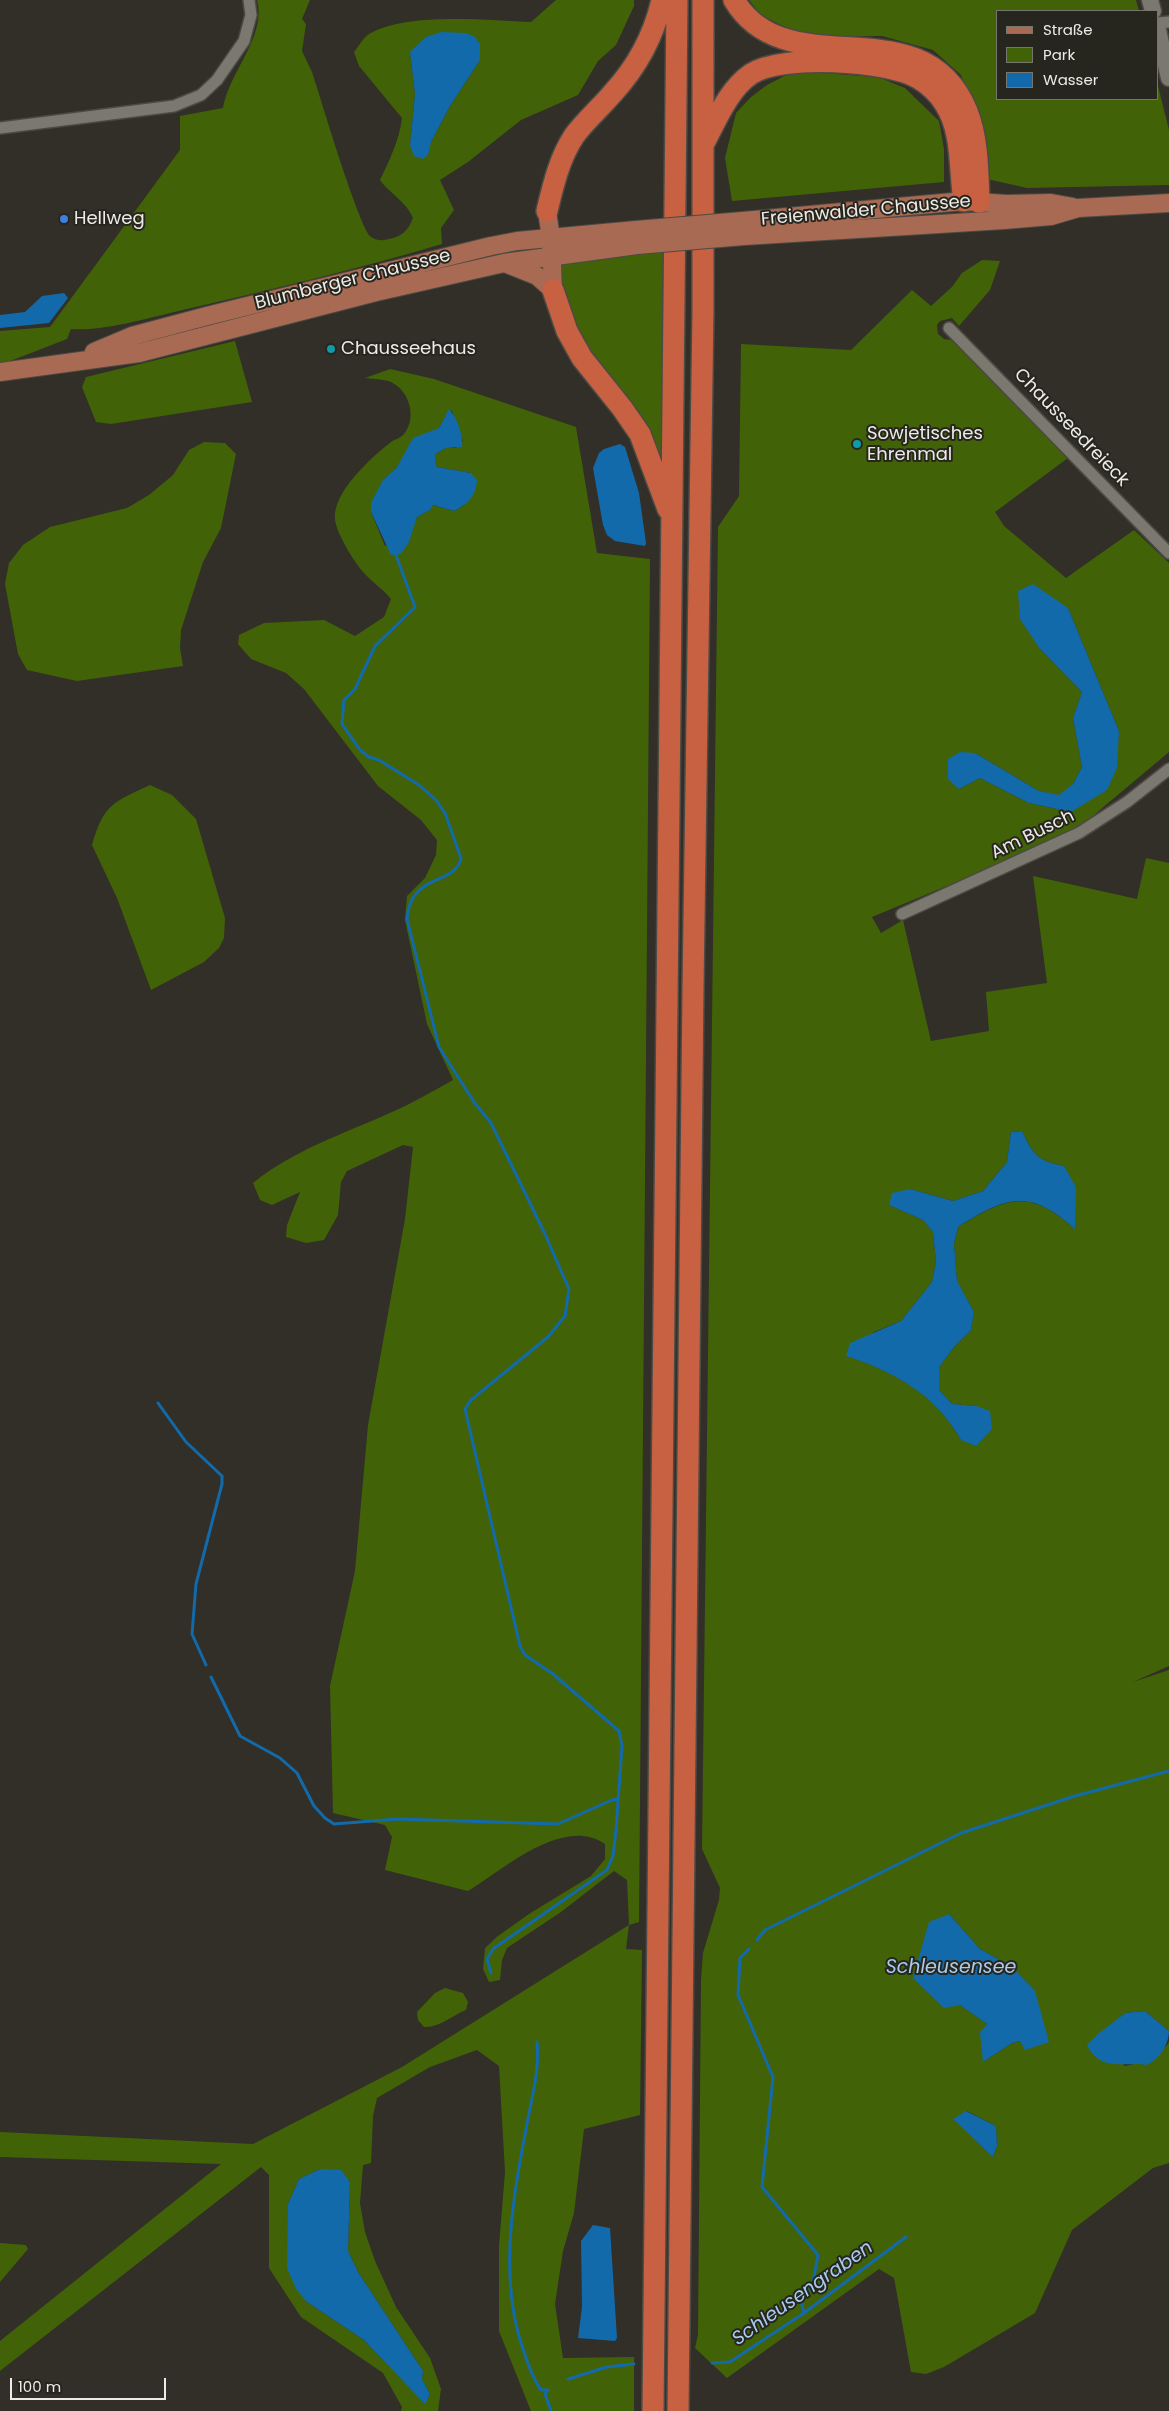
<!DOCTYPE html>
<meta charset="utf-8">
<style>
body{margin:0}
#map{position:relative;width:1169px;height:2411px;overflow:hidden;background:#312f28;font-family:Poppins,sans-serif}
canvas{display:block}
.legend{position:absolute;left:996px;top:10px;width:162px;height:90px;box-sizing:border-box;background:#27261e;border:1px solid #76756e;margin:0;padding:6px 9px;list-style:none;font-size:15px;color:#edebe7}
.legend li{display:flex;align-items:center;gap:10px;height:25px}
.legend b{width:25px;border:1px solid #76756e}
.scale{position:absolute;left:10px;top:2378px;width:156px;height:22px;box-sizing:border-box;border:2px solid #edebe7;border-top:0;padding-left:6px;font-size:15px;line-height:18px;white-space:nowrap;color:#edebe7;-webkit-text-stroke:4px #27261e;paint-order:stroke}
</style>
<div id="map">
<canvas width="1169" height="2411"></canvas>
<ul class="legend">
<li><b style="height:6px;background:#a96a54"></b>Straße</li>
<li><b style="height:14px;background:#426208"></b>Park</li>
<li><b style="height:14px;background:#136aaa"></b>Wasser</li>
</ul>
<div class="scale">100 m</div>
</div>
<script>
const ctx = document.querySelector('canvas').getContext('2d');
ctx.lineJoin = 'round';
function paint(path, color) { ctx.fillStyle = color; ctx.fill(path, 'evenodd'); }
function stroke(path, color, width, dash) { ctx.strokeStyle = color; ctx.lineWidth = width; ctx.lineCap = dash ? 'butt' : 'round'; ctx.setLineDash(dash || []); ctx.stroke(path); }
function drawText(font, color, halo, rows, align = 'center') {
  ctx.font = font + ' Poppins,sans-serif'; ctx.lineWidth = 4; ctx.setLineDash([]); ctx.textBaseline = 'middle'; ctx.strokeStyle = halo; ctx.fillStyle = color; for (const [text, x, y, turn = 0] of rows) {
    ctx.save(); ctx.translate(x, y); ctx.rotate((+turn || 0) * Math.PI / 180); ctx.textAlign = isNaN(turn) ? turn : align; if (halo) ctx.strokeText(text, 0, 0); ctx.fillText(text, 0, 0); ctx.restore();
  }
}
const green = new Path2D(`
 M257,0H310L302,19L306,24L302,51L312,72C320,96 359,228 371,237C379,242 385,240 393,238C404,235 409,228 413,218C405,200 391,195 380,180C390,159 399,141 402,118L359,66L354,52C358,47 363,38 369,34C406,12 487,20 531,22L556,0H634V6L616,45L598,61L578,95L521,120L468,162L440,180L454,210L441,228L442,244C358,269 273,289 187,309C155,316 104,332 71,329L67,339L0,365V331L50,327L180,150V116L223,108C229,72 267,36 257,0ZM410,52L480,60L450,106L431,142L410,145L415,94Z
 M749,0H1136L1139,11H998V99H1158V86L1169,130V185L1027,188L987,179L982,131L961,75L933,50L882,36L805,37L761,15Z
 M794,71L878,77L905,88L939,121L944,149V182L732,201L725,158L736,113L751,97L767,85Z
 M664,251L662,478L569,326L557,263Z
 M982,260L1000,261L990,290L959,326L952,318L940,321L937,325L938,334L944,339L951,340L964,352L1068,458L995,512L1004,526L1066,578L1134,530L1169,563V752L1070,835L872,917L881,933L903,920L931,1041L989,1031L986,992L1047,983L1033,876L1137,899L1146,858L1169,863V1666L1133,1682L1169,1670V2031L1145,2011L1125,2013L1115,2021L1124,2066C1139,2064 1161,2055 1169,2042V2163L1153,2168L1072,2230L1035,2313L944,2367L926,2374L911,2372L894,2278L879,2269L727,2378L695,2348L698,2335L701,1980L703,1953L719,1900L720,1888L702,1849L718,527L739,496L741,344L851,350L912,290L931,306L952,287L962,273ZM1068,608L1119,731L1071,812L1029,803L980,778L959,789L975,753L1039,791L1059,796L1073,784L1082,767L1073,718L1082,692L1040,649ZM1022,1131C1033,1155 1038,1161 1064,1166L1074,1228C1029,1188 1006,1197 958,1227L954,1244L957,1282L974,1312L971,1330L954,1347L939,1367V1390L952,1404L976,1406L961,1440C935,1394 896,1372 847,1356L874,1332L901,1321L932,1282L936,1262L933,1232L923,1220L889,1205L910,1189L953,1201L983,1191L1007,1162L1011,1132ZM949,1914L980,1949L1012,1967L1020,2041L1012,2043L983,2062L987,2024L960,2005ZM967,2111L996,2126L997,2146L993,2157L954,2119Z
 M235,341L252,402L111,424L96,422L82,387L86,377Z
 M390,369L434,379L576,427L597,553L650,559L639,1922L629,1925L626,1949L642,1950L640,2115L584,2129L574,2213L563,2251L555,2304L563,2358L634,2357V2411H531L499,2331V2246L505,2172L499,2066L477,2050L430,2067L377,2098L373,2116L371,2163L363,2165L360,2203L365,2232L375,2261L396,2307L430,2358L441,2389L438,2411H401L402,2407L383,2373L301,2317L269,2268V2175L261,2167L0,2371V2341L221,2164L0,2157V2132L253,2144L402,2067L629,1925L627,1880L614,1871L561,1912L507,1948L502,1960L500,1980L489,1982L483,1969L485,1948L498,1936L529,1914L591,1876L605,1859V1844C563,1815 503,1870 468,1891L385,1870L392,1837L385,1825L333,1813L330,1686L355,1571L368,1425L405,1219L413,1147L403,1145L347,1171L341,1182L338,1215L324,1240L306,1243L286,1237L287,1225L300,1192L272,1205L260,1200L253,1183C295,1149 344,1134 392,1112C413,1103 433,1091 453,1080L427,1024L405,920L407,896L425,878L436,855L437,840L421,820L378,786L304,689L286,673L251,659L238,644L239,635L264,623L324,620L355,636L384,617L391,599C383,589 372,582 364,573C354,562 337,534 335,520C332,492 372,457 391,442C395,439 401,438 404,434C417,418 410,391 391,382C384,379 373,379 365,378ZM449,410L452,411L463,441L456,448H446L435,454V462L437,467L471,473L463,506L454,511L432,505L430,510L417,517L413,527L385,546L371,512L383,480L397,467L405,455L430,432L439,428ZM320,2169L350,2181L348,2251L358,2272L423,2371L422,2379L430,2394L425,2403L364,2340L307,2302L288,2231V2204L299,2179Z
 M204,442L225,443L236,454L221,528L203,562L181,630L180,648L183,666L77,681L27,670L18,654L5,584L9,563L23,545L50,527L127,508L149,495L173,475L189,450Z
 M150,785L172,795L196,819L225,918L224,938L219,948L204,962L151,990L117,898L92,845C104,803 114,802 150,785Z
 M445,1988L463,1993L468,2002L466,2010C453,2015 439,2028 424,2027L418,2020L417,2012L435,1993Z
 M0,2243L26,2245L28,2249L0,2282Z`);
const water = new Path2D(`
 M441,32L466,33L475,37L480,44V60L450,106L431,142L428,155L423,159L414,156L410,145L415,94L410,52L426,37Z
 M64,293L68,298L49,323L0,328V315L25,312L42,296Z
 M449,409C457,417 464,437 462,447L446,448L435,454V462L437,467L471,473L477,480C476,496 468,504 454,511L433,505L430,510L417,517L409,542L401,554L391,555L371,512V503L383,480L397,467L413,438L439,428Z
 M620,444L625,447L639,493L646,543L645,546L615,541L607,535L603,525L593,468L599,453L604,449Z
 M1033,584L1068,608L1119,731L1117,768L1107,790L1071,812L1029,803L980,778L959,789L948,779V759L960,752L975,753L1039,791L1059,795L1073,784L1082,767L1073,718L1082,692L1040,649L1020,619L1018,591Z
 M1022,1131C1033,1155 1038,1161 1064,1166L1076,1187L1075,1229C1030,1188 1006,1196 958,1227L954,1244L957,1281L974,1312L971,1330L954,1347L939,1367V1390L952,1404L976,1406L990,1411L992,1429L976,1446L961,1440C936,1395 895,1372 846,1356L850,1343L901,1321L932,1282L936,1262L933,1232L923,1220L889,1205L892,1193L910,1189L953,1201L983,1191L1007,1162L1011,1132Z
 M949,1914L980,1949L1012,1967L1035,1991L1049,2042L1025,2050L1020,2041L1012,2043L983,2062L980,2032L987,2024L960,2005L944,2008L913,1978L929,1922Z
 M1145,2011L1169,2031C1169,2043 1160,2060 1146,2065C1145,2065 1140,2064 1138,2064C1117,2064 1098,2068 1087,2045L1098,2034L1125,2013Z
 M966,2111L996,2126L997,2146L993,2157L953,2119Z
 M320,2169L341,2170L350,2182L348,2251L358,2272L423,2371L422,2379L430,2394L425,2404L364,2340L307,2302L296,2289L287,2268L288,2204L299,2179Z
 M593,2225L610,2228L617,2338L615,2341L578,2338L582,2307L581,2241Z`);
const stream = new Path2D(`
 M396,555L415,607L375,646L355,689L344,700L342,724L360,750L369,757L379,760L419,785L436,800L445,813L461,858C456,886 410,872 407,919L439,1047L474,1102L491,1123L545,1234L569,1289L565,1316L548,1337L471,1400L465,1409L520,1646L525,1655L553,1674L619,1731L622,1746L616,1830L613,1856L607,1870L493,1949L487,1959L491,1973
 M158,1403L186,1442L222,1476V1484L196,1584L192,1634L206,1665
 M211,1677L240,1736L280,1758L297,1773L314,1806L325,1818L334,1824L398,1819L558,1824L612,1800L618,1799
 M757,1940L765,1930L961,1833L1075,1796L1169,1771
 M749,1949L740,1958L738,1995L773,2077L762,2187L818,2255L812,2287L801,2301L804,2313
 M537,2042C540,2071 531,2101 526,2129C512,2203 498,2282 525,2355C529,2367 533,2379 541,2390H548L545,2394L551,2411
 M712,2363L730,2362L804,2313L906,2237
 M568,2379L607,2367L634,2364`);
const street = new Path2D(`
 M1158,23L1169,22
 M0,128L174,106L201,95L217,80L244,41L251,15L249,0
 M949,328L1169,553
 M902,914L1079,833L1127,802L1169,769`);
const secondary = new Path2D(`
 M1150,0L1153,11
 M1158,30L1169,78`);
const primary = new Path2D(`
 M547,211L551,238L553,290
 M743,221L964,201L1006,204L1051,203L1073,207
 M744,236L1004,220L1051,216L1078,208L1169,203
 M507,264L537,276L553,290
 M94,352L132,336L207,316L491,246L517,241L636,230
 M0,372L139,353L376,292L504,263L637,245`);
const highway = new Path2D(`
 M734,0C787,89 922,2 967,111C978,138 978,173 979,202
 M704,143C717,119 728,90 751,74C782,54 886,60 918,78C928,84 939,94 945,104C963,132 959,170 964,201
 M547,211C553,186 559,159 574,136C585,121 600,108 612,94C637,67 654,35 662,0
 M553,290L567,331L582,358L622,408L640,434L668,509
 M653,2411L677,0
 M678,2411L693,988L703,310V0`);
const primaryBridge = new Path2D(`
 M636,230L743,221
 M637,245L744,236`);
const markers = [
 [64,219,5,"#3f7fe0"],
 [331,349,5,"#0f9aa8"],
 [857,444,5,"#0f9aa8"]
];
const streetNames = [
 ["Freienwalder Chaussee",866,211,-5],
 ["Blumberger Chaussee",353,280,-14],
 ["Chausseedreieck",1071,428,46],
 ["Am Busch",1033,835,-26]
];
const poiNames = [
 ["Hellweg",74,219],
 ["Chausseehaus",341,349],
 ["Sowjetisches",867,434],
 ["Ehrenmal",867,455]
];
const waterNames = [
 ["Schleusensee",951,1968],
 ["Schleusengraben",803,2294,-35]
];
paint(green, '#426208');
paint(water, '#136aaa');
stroke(stream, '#136aaa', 3);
stroke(street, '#4c4a44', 14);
stroke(secondary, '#4c4a44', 19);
stroke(primary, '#4c4a44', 20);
stroke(highway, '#4c4a44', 24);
stroke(street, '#7b7870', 11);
stroke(secondary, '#7b7870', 16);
stroke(primary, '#a96a54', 18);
stroke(highway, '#c86042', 21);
stroke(primaryBridge, '#4c4a44', 20, []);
stroke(primaryBridge, '#a96a54', 18);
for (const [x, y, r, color] of markers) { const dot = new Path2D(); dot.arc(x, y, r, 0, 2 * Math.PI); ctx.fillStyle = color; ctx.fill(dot); stroke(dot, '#27261e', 2); }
drawText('18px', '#edebe7', '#27261e', streetNames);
drawText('18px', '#edebe7', '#27261e', poiNames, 'left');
drawText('italic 19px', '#a7ccef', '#27261e', waterNames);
</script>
